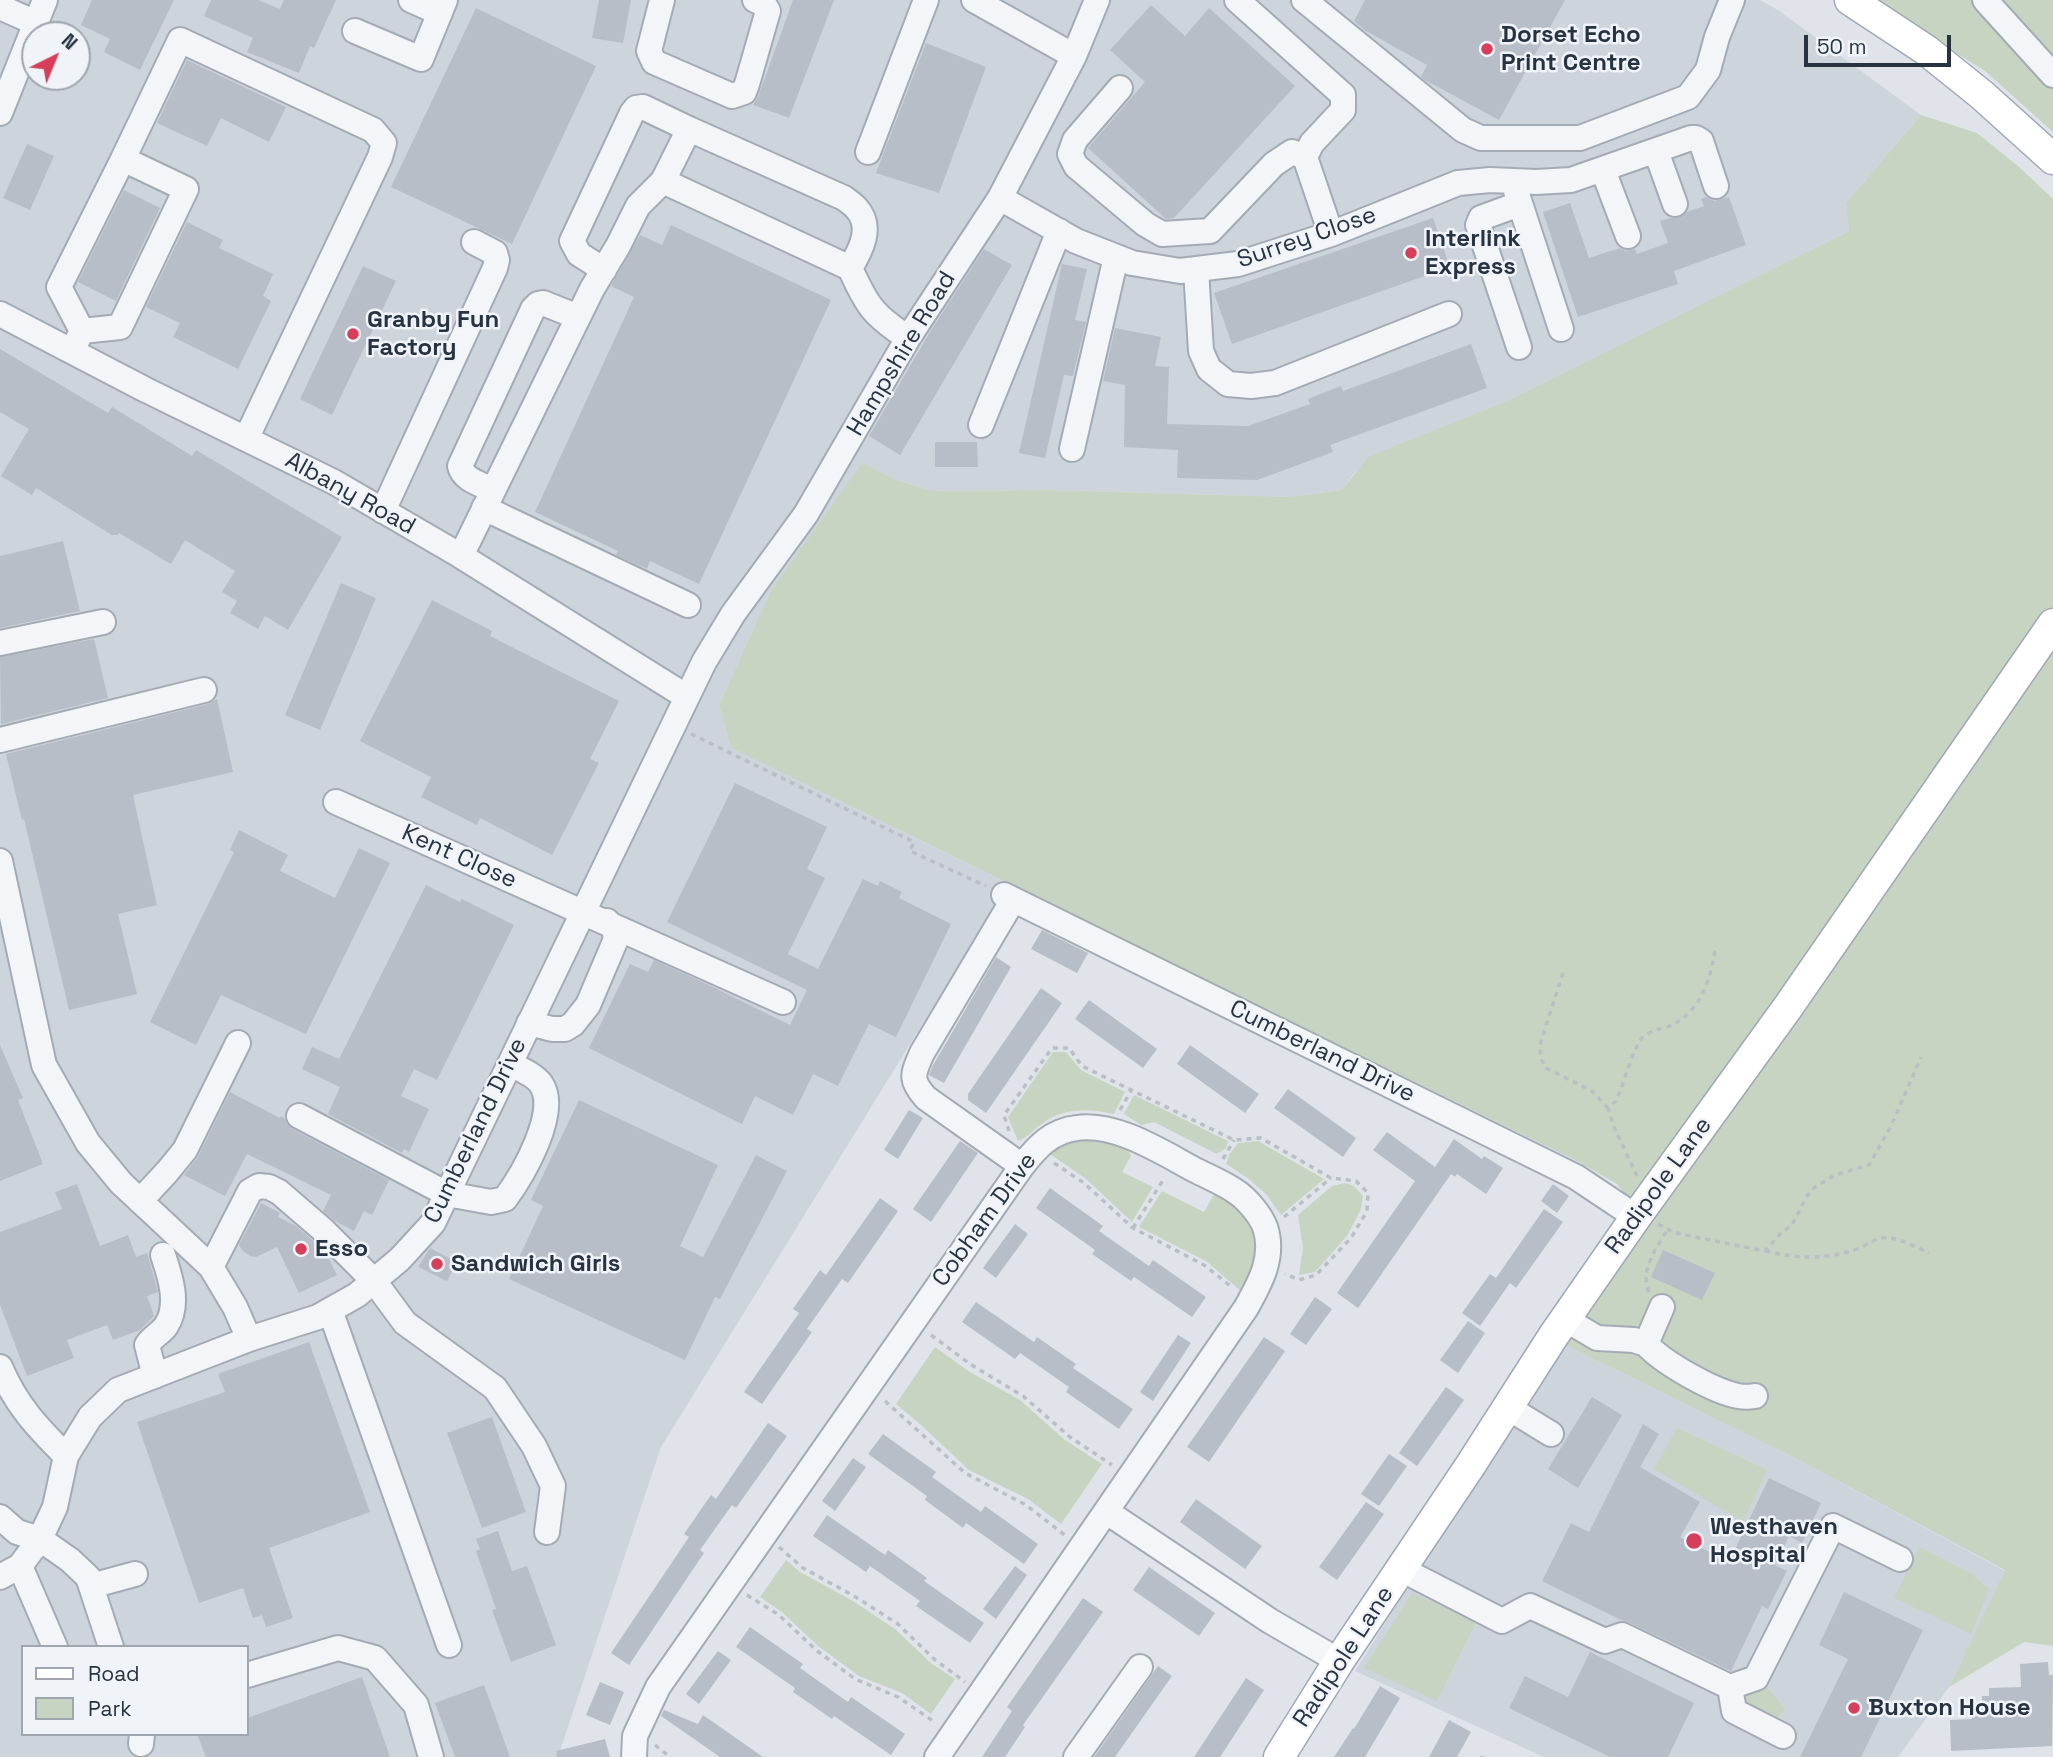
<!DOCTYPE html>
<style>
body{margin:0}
#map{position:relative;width:2053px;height:1757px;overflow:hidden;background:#e0e4ea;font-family:"Space Grotesk",sans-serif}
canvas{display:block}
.legend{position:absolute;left:21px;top:1645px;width:228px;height:91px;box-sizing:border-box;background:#f0f3f7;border:2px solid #a0a6af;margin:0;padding:9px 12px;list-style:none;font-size:21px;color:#283342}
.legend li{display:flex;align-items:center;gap:14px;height:35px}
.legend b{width:35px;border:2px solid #a0a6af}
.north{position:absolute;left:21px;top:21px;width:70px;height:70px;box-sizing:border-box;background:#f0f3f7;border:2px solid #a0a6af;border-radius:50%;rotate:43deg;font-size:19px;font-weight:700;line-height:28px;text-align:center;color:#283342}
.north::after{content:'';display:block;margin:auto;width:24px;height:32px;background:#d63e5b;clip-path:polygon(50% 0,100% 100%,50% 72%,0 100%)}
.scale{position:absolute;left:1804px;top:35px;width:147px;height:32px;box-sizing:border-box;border:4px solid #283342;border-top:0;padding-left:9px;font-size:21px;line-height:24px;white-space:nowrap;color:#283342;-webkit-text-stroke:5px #f0f3f7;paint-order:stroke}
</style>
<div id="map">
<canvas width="2053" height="1757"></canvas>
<ul class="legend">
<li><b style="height:9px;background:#fff"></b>Road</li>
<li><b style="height:19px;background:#c7d4c1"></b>Park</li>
</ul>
<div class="north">N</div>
<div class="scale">50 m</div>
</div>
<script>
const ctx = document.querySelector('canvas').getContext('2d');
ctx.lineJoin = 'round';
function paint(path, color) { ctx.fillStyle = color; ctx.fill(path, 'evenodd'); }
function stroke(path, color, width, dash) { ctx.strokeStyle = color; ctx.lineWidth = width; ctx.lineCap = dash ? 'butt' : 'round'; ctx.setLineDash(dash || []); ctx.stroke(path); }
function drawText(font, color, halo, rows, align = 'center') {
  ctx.font = font + ' "Space Grotesk",sans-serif'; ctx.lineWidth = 5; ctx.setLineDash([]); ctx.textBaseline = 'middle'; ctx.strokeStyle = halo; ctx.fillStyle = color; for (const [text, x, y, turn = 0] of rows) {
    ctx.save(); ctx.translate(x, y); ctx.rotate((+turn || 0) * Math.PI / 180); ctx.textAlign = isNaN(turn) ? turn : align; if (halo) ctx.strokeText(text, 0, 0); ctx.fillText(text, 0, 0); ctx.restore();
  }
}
const built = new Path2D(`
 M0,0H1760L1778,10L1921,115L1846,203L1849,231L1504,402L1384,451L1355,472L1342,490L1290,497L1047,490L932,491L896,480L862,464L771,590L719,705L731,748L1009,884L661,1447L558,1757H0ZM35,35H77V77H35ZM23,1647H247V1734H23Z
 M1561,1343L1797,1459L2005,1571L1949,1687L1898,1757H1544L1355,1671Z`);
const green = new Path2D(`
 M1872,0H2053V132L1985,71Z
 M1921,115L1977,133L2018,166L2053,199V1646L2024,1642L1949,1687L2005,1570L1797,1459L1561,1343L1647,1222L1617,1184L1579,1162L731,748L719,705L771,590L862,463L896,480L932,491L1047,490L1290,497L1342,490L1368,457L1504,402L1849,231L1846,203Z
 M1053,1052H1066L1081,1070L1125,1092L1114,1114C1087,1108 1063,1108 1040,1125C1032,1131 1027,1138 1018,1141L1008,1117Z
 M1134,1095L1228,1141L1226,1148L1217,1154L1154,1122L1141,1125L1124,1114Z
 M1093,1136L1128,1148L1131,1156L1122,1172L1153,1187L1132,1222L1085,1178L1050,1154L1058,1145Z
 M1258,1141L1324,1179L1281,1215L1266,1194L1249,1179L1226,1164L1229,1155L1238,1143Z
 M1345,1183L1354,1186L1363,1196L1361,1209L1347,1236L1315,1272L1299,1275L1303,1248L1298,1215L1332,1186Z
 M1217,1189L1252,1220L1260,1248L1243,1293L1206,1261L1139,1227L1162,1191L1204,1212Z
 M935,1347L970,1372L1020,1400L1065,1440L1102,1464L1061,1524L1028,1499L969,1470L921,1425L896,1404Z
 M1677,1428L1767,1470L1743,1522L1654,1469Z
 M1919,1547L1970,1573L1989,1589L1971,1634L1894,1598Z
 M786,1560L800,1572L853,1601L895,1629L931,1663L955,1679L931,1714L902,1693L859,1676L818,1646L783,1613L760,1597Z
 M1412,1593L1476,1622L1437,1701L1364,1668Z
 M1765,1684L1785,1710L1777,1717L1769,1716L1743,1703L1741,1695Z`);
const building = new Path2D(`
 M92,0H174L140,70L104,52L110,39L81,25Z
 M211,0H258L280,9L284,0H336L314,48L310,46L299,73L247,52L253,38L204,16Z
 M599,0H631L623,43L592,38Z
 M793,0H834L789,118L753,105L758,97Z
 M1365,0H1565L1499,120L1425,80L1421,77L1427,65L1366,31L1354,21Z
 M1151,5L1185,36L1209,8L1295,86L1174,218L1166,219L1088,148L1145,82L1110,50Z
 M476,8L596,66L512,244L391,187Z
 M926,43L986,67L939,193L876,173Z
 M187,60L286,107L269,142L221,118L207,146L157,123Z
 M27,144L54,156L30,210L3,198Z
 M124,190L160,208L116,301L78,282Z
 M1706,197L1714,201L1729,197L1746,245L1674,271L1678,284L1578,317L1543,212L1570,203L1589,258L1620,248L1626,251L1635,249L1637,254L1668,243L1660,221L1670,218H1679L1687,212L1704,206L1701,199Z
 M1433,218L1450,267L1232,344L1214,293Z
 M187,222L223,240L219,248L273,274L263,296L271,301L238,369L173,337L180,323L146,307Z
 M671,225L831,300L699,584L650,561L647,569L616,555L618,551L535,512L634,297L611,286L640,235L662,245Z
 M984,249L1012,265L900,455L869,436L930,332Z
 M1062,264L1087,269L1075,320L1086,322L1073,376L1064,375L1045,458L1019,453Z
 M363,266L396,281L332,415L300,399Z
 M1115,328L1161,337L1155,366L1169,367L1167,424L1248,426L1310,404L1308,399L1341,386L1343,391L1471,344L1487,388L1330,445L1333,452L1257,480L1177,478L1178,450L1124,447L1125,385L1103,381Z
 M0,349L108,413L112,407L192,456L196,450L342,537L288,630L265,616L258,629L230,613L237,601L222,592L235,571L185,540L171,564L119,533L118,535H112L36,488L32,495L1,476L29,429L0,412Z
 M935,442H977L978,467H935Z
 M63,541L80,611L0,628V556Z
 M341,583L376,598L320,730L285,715Z
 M432,600L492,631L490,636L619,701L590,759L599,763L552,855L480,818L477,825L421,797L431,777L360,741Z
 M94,639L108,698L1,724L0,657Z
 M217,699L233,772L133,795L157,905L118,914L137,994L69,1010L24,819L22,820L6,754L208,704Z
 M735,783L827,827L807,869L825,878L788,954L818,969L863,879L878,886L880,881L902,892L899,898L951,924L896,1037L869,1024L838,1086L813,1074L793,1115L755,1096L742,1124L589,1048L630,964L648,972L654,960L713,987L790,1025L807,990L667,922Z
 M239,830L288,855L280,871L335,898L359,848L390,863L306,1034L221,995L196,1045L150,1022L234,852L230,850Z
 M426,885L460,902L462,899L514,925L437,1080L414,1069L401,1096L429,1109L409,1152L404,1149L402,1153L328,1114L340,1087L302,1069L312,1047L339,1059Z
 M1042,930L1088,953L1077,973L1031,949Z
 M996,957L1011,967L944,1083L929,1075L932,1067Z
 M1041,988L1062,1003L986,1113L968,1100V1094Z
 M1089,1000L1157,1049L1143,1068L1075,1019Z
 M0,1045L23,1098L18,1100L43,1164L0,1181Z
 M1190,1045L1259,1094L1245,1113L1177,1064Z
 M1288,1089L1356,1138L1343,1157L1274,1108Z
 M230,1092L280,1118L281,1116L284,1118L287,1124L292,1129L389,1180L372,1215L364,1211L354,1231L335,1221L323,1211L331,1195L247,1154L225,1196L184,1175L198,1157Z
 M579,1100L718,1165L680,1246L703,1257L756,1155L787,1171L720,1299L715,1297L685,1360L509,1279L543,1206L531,1200Z
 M909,1110L923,1118L898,1159L884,1150Z
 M1387,1132L1435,1167L1454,1139L1482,1159L1484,1156L1503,1168L1486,1194L1457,1174L1455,1177L1451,1174L1358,1308L1337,1293L1415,1181L1373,1150Z
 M960,1141L978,1153L931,1222L913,1209Z
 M77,1184L100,1246L128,1235L136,1257L147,1253L158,1292L147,1296L154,1316L140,1330L113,1340L107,1325L67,1340L74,1358L27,1376L0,1305V1232L62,1209L55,1192Z
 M1553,1184L1569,1196L1557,1213L1541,1201Z
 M1050,1188L1103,1226L1099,1231L1149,1266L1153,1260L1206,1297L1192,1317L1134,1277L1131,1281L1092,1254L1095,1250L1036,1208Z
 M880,1198L898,1211L848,1283L842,1279L807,1329L812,1332L762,1404L744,1392L799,1313L793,1309L820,1270L826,1275Z
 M261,1203L280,1213L278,1217L296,1226L312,1240L327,1255L337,1275L299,1293L277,1247L256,1257L250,1256L243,1251L239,1245Z
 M1544,1209L1563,1222L1516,1288L1510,1283L1480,1326L1462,1313L1490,1274L1496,1278Z
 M1015,1224L1028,1234L996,1278L983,1268Z
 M430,1248L457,1262L447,1281L418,1267Z
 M1663,1250L1715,1273L1702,1300L1651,1277Z
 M1315,1297L1332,1309L1306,1345L1290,1334Z
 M976,1302L1034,1342L1037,1337L1076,1364L1073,1368L1133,1409L1119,1429L1066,1392L1069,1387L1020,1353L1015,1359L962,1322Z
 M1468,1321L1485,1333L1458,1373L1440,1360Z
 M1178,1335L1191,1343L1153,1401L1140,1392Z
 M1264,1337L1285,1351L1209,1462L1187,1447Z
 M309,1342L370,1512L269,1548L293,1618L266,1627L262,1615L253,1618L243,1588L199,1603L137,1422L225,1392L218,1374Z
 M1446,1387L1464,1400L1417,1466L1399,1453Z
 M1592,1397L1622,1415L1578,1488L1548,1469Z
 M492,1417L526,1512L482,1528L447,1433Z
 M768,1423L787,1436L736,1508L732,1505L700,1550L704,1553L629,1665L611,1653L689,1537L684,1534L711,1495L716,1499Z
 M1643,1424L1659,1434L1640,1467L1700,1502L1680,1537L1729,1562L1769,1478L1821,1503L1802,1543L1789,1536L1775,1565L1787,1571L1768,1609L1762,1606L1731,1671L1628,1622L1621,1620L1542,1581L1571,1523L1589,1532Z
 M883,1434L936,1472L932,1477L981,1512L985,1506L1038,1544L1024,1564L966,1523L963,1528L925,1500L927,1496L868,1454Z
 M1389,1454L1407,1466L1379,1506L1361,1494Z
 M853,1458L866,1467L835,1511L822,1501Z
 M1196,1499L1262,1546L1245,1569L1180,1522Z
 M1366,1502L1384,1514L1337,1580L1319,1567Z
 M827,1515L885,1555L888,1550L927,1578L924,1581L984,1623L970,1643L916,1606L920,1601L870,1566L866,1572L813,1536Z
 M498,1531L512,1571L527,1566L556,1645L511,1662L492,1610L496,1609L476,1551L480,1549L476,1539Z
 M1015,1566L1027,1575L996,1619L983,1609Z
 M1149,1567L1215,1613L1199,1636L1133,1590Z
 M1844,1592L1923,1630L1861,1757H1800L1848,1659L1819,1645Z
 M1083,1598L1103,1612L1023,1725L1025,1727L1005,1757H982L1012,1711L1007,1707Z
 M750,1627L803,1664L800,1668L848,1702L851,1697L905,1734L891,1755L834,1716L832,1719L793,1692L795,1688L736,1647Z
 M718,1651L731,1660L699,1704L686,1694Z
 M1590,1652L1694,1703L1668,1757H1610L1509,1708L1525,1676L1568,1697Z
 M2048,1662L2049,1675H2053L2052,1746L1951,1751L1950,1720L1972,1719L1971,1703H1982V1696H1989V1688L2021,1687L2020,1664Z
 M1158,1666L1172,1676L1115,1757H1094Z
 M362,1677L390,1757H206L197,1734H247V1718Z
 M1246,1678L1264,1690L1220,1757H1194Z
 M600,1682L624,1692L610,1725L586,1715Z
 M484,1685L510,1757H455L435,1703Z
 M1380,1686L1400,1698L1365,1757H1334L1353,1728L1354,1729Z
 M664,1710L698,1724L703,1715L763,1757H720L661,1716Z
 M1449,1720L1471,1732L1457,1757H1429Z
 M605,1739L610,1757H557L556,1751Z`);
const path = new Path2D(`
 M691,734L914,842L910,851L986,886
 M1563,973L1541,1041L1540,1057L1546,1068L1592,1091L1608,1108
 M1120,1110L1131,1091
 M1009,1131L1004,1115L1052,1048H1069L1082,1066L1234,1140L1261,1138L1331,1178L1356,1181L1368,1193L1367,1211L1351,1238L1316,1275L1299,1280L1285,1274
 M1223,1159L1234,1140
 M1054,1163L1084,1183L1133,1228L1204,1265L1233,1288
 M1637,1176L1614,1127L1608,1108L1616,1101L1619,1094C1624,1082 1634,1046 1642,1038C1650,1030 1663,1029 1672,1025C1701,1010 1710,980 1715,951
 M1284,1217L1331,1178
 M1658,1224L1673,1232L1685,1235L1765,1251L1781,1233L1792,1225L1807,1196L1814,1188L1835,1175L1869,1165L1891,1126L1921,1057
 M1133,1228L1165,1177
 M1765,1251C1799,1259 1824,1260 1857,1249C1865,1246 1873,1239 1882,1238C1897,1236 1915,1247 1929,1253
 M1649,1292C1639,1272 1657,1246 1668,1229
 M931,1335L970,1364L1023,1396L1070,1437L1112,1465
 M885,1401L965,1473L1026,1505L1066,1536
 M779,1547L803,1568L854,1596L898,1624L934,1659L965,1682
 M747,1595L779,1615L816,1650L855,1679L898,1697L936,1723
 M655,1745L670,1757
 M1482,1757V1756`);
const minor = new Path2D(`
 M411,0L440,13
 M662,0L649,51L654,62L732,96L744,92L747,84L768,11L764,4L755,0
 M974,0L1074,56
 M1237,0L1343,95V110L1312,143L1305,157L1331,234
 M1304,0L1463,130L1481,138H1580L1688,97L1708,70L1717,37L1732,0
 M1985,0L2053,75
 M0,7L36,23
 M355,31L421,59L445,0
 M1120,88L1075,140L1070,154L1076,166L1145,224L1162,234L1210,231L1274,164L1292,152L1305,157
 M0,113L45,0
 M1656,151L1675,204
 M868,152L926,0
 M1603,170L1628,236
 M663,181L689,129L844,198C848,201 854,205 857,209C873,227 861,250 850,268
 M1516,191L1561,329
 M1000,198L1076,241L1132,263L1180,271L1238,264L1331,234L1458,183L1490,180L1536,182L1571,180L1691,138H1696L1701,141L1716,186
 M1519,204L1481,218L1478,225L1519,347
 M1196,269L1201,351L1209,369L1228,384L1251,386L1275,383L1449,314
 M604,270L579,254L572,241L632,113L636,108L643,107L689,129
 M0,314L146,390L334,482L461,556L687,697
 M82,331L59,287L123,159
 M72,351L82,331L120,327L186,189L123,159L180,40L373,130L384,143L380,157L246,439
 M981,425L1059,231
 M1072,449L1116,257
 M493,490C481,484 463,480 460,466L533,309L538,304L543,303L578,317
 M484,508L688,605
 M383,511L495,268L497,260L495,253L474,242
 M461,556L592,289L618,246L638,206L663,181L850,268C867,306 873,315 908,338
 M0,643L103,622
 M0,740L204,690
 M336,802L783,1002
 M0,861L44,1065L88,1143L121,1183L211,1267L235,1307L249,1339
 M1004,895L1576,1177L1636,1217
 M1013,900L922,1053C913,1074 909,1079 926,1098L1022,1166
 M529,1023L552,1029H565L573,1024L588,1005L616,939L614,929L607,921
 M299,1116L447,1194L491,1202L505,1199C522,1176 560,1112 541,1084C535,1075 520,1069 510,1064
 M140,1201L167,1172L185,1150L238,1043
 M211,1267L250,1191L259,1186L269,1187L279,1192L322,1229L374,1281L405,1323L495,1388L534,1446L553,1486L547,1532
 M330,1310L449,1645
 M1565,1319L1597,1338L1634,1340L1646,1344L1662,1307
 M1646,1344C1663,1363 1713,1391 1738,1396C1744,1397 1749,1397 1755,1396
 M0,1367C16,1405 37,1427 66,1456
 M155,1376L147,1345C152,1337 161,1333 166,1326C180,1305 170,1276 163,1255
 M1507,1407L1551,1434
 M1107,1512L1270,1621L1339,1661
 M0,1517L17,1532L40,1539L70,1560L88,1577L111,1647
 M20,1566L55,1647
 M1401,1569L1502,1621L1530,1606L1605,1641L1622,1635L1730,1687L1756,1678L1833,1526L1900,1559
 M0,1577L20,1566L40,1539L55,1507L66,1456L90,1417L118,1390L249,1339L318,1317L357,1295L400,1259L433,1223L704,662L733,614L806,514L908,338L1000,198L1074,56L1097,0
 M91,1586L135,1574
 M247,1675L338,1648L375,1658L416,1705L431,1757
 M1730,1687L1734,1711L1783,1736
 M141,1744L142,1734
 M634,1757L635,1736L658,1687L1022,1166C1037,1147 1051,1131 1077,1128C1116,1122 1163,1153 1197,1171C1209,1177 1223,1183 1235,1191C1246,1198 1260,1214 1265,1227C1275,1257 1260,1283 1246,1308L937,1757
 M1076,1757L1140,1667`);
const major = new Path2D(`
 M1850,0L1926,50L1982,95L2053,159
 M1279,1757L1339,1661L1470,1466L1554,1335L1636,1217L1788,1007L2053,624`);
const markers = [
 [1487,49,7,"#d63e5b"],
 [1411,253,7,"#d63e5b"],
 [353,334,7,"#d63e5b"],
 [301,1249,7,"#d63e5b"],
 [437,1264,7,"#d63e5b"],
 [1694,1541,9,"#d63e5b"],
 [1854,1708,7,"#d63e5b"]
];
const poiNames = [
 ["Dorset Echo",1501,35],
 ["Print Centre",1501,63],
 ["Interlink",1425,239],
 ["Express",1425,267],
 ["Granby Fun",367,320],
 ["Factory",367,348],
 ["Esso",315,1249],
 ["Sandwich Girls",451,1264],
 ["Westhaven",1710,1527],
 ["Hospital",1710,1555],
 ["Buxton House",1868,1708]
];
const streetNames = [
 ["Surrey Close",1307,238,-19],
 ["Hampshire Road",902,354,-59],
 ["Albany Road",350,494,29],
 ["Kent Close",459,857,24],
 ["Cumberland Drive",1322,1052,26],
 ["Cumberland Drive",476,1131,-64],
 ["Radipole Lane",1659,1186,-54],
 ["Cobham Drive",985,1220,-54],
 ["Radipole Lane",1344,1657,-57]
];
paint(built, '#ced4dc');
paint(green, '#c7d4c1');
paint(building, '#b7bec7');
stroke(minor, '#a5abb4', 28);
stroke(major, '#9fa9b6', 33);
stroke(path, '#babfc5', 3.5, [5, 5]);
stroke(minor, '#f3f5f8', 24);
stroke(major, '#fff', 30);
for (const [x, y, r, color] of markers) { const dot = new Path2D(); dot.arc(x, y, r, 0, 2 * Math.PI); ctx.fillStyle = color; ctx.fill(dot); stroke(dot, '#f0f3f7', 2.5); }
drawText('bold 24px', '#283342', '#f0f3f7', poiNames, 'left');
drawText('24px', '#283342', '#f0f3f7', streetNames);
</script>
